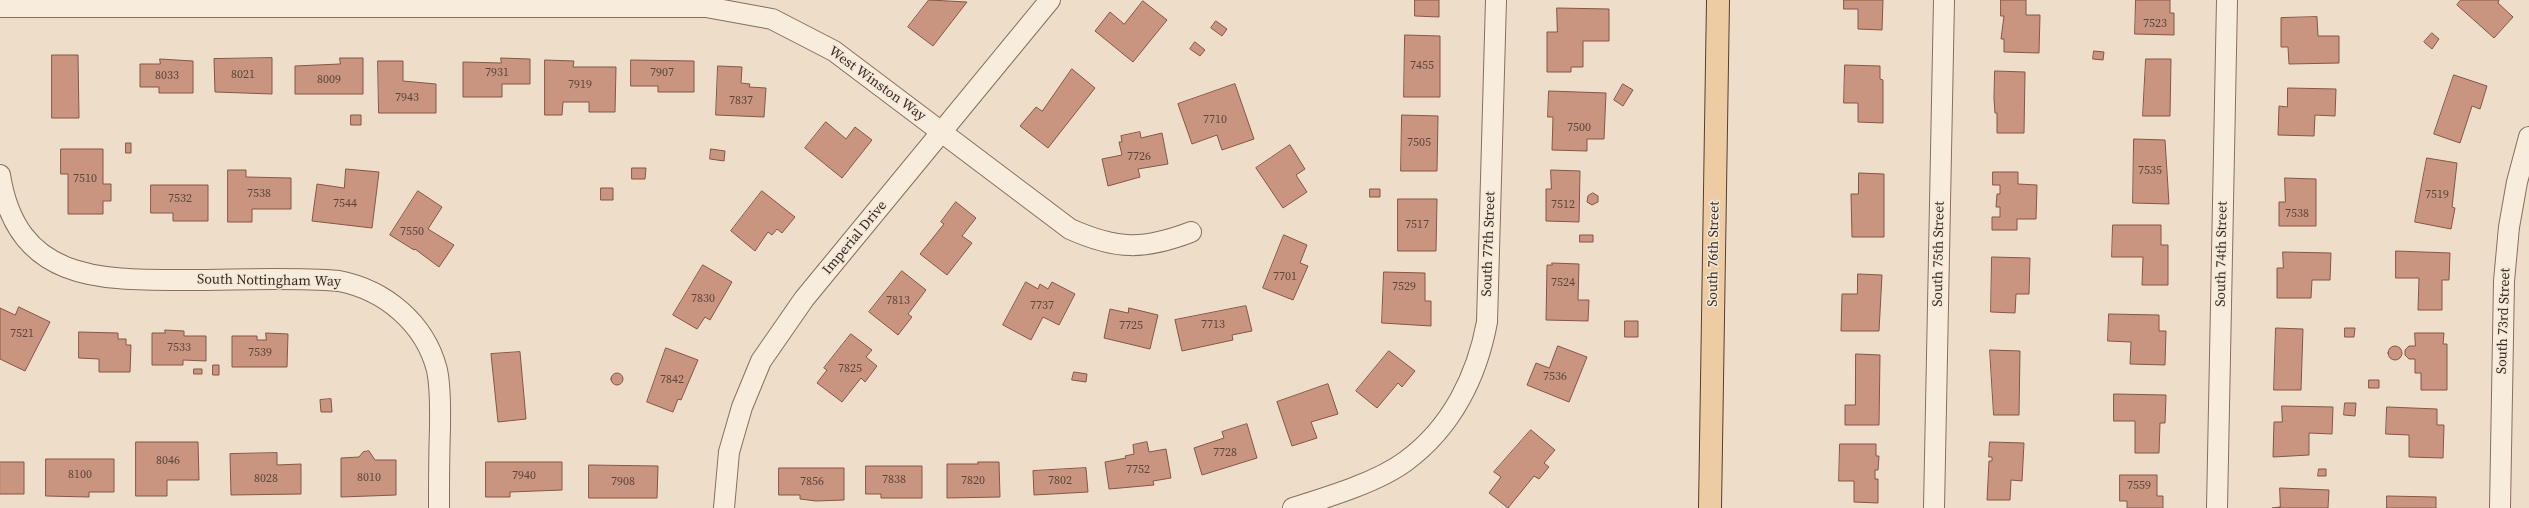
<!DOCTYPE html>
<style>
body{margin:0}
canvas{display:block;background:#edddc9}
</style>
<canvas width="2529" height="508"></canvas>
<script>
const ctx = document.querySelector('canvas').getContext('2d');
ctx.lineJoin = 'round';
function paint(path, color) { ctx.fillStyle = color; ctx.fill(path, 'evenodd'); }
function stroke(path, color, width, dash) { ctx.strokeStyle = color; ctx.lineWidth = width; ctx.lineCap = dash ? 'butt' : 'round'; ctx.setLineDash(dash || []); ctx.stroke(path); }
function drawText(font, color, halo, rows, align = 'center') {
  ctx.font = font + ' "Source Serif 4",serif'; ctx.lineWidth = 3; ctx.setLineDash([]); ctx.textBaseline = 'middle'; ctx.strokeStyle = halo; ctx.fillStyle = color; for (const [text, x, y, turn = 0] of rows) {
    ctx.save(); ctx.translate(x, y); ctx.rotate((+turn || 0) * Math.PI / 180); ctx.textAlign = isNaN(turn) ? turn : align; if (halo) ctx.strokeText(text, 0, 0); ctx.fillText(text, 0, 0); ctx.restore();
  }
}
const building = new Path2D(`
 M929,0L967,2L933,46L908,27Z
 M1415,0H1439V17L1415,16Z
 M1844,0H1883L1882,30L1858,29V9H1844Z
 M2001,0H2026V15H2040L2039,53L2004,52V39H2001L2004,16H2001Z
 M2136,0H2170V13H2174V35L2135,34Z
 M2461,0H2499L2498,3L2513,17L2494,38L2457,5Z
 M1143,1L1167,20L1133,62L1095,31L1110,12L1124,24Z
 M1557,8L1609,9V41H1583V67H1571V72H1547V32H1557Z
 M2317,17L2318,36H2339V63L2289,64L2288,47H2281V18Z
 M1216,21L1227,29L1222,36L1211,28Z
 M2432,33L2439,39L2432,49L2424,42Z
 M1405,35L1440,36V97H1404Z
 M1195,42L1205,50L1200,56L1190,49Z
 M2094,51L2104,52L2103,60L2093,59Z
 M52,55H78L79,118H52Z
 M272,58V94L215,92L214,59Z
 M340,58H363V94H295V66L340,64Z
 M501,58L530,59V84H502V97H463V62L501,63Z
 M160,59L193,61V93H159V87H140V64H160Z
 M2146,59H2171L2170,116H2143Z
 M545,60L574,61L573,67H616L615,112H589V102H563L562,115H545Z
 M631,60L694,61V92H658V86H631Z
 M378,61H403V81L436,84V113H379Z
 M1845,65L1880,66V79L1883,80V123L1858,122V103H1844Z
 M718,66L742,67L741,83L750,84L749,87L766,88L764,117L716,115Z
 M1072,69L1095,88L1048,148L1020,126L1036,107L1042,111Z
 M1995,71L2025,72L2024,133H1997V113H1995L1994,99Z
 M2454,75L2487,86L2480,109L2472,106L2460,143L2434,134Z
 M1235,84L1254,139L1222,150L1217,135L1192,144L1178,104Z
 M1623,84L1633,90L1623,106L1614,100Z
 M2288,88L2336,89L2335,116L2315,115L2314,136L2278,135L2279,106L2287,107Z
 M1549,91L1606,93L1604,139H1587V151L1552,150L1553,117H1548Z
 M351,115H361V125H351Z
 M1402,115L1438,116L1437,171H1401Z
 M826,122L846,139L855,127L872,140L842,178L805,148Z
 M1140,132L1141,138L1162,133L1168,164L1138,169L1140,177L1108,186L1102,159L1122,155L1119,142H1122L1121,136Z
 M2134,139L2165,140L2169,204L2133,203Z
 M126,143H131V153H126Z
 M1290,145L1305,169L1296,175L1307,192L1283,208L1256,168Z
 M61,149H103V184H111V201H103V214H68V174H61Z
 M711,149L725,151L724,161L710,159Z
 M2427,158L2457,163L2452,207L2455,208L2451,229L2415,222Z
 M632,168H646L645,179H632Z
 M346,169L379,172L372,228L312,221L317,184L344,188Z
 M228,170H246V177L291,178V209H252V222H228Z
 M1551,170L1580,171L1579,222L1546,221V189H1551Z
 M1993,172H2018V184L2037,185L2036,219H2017V230H1992V217H2000V207H1996L1997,194H2000V185H1993Z
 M1859,173L1884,174V237H1852L1851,194H1858Z
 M2285,178L2316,179V226H2279V202H2285Z
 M151,185H208V221H173V213H151Z
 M601,188H613V200H601Z
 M1370,189H1380V197H1370Z
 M418,191L442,207L428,229L454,245L439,267L415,249L414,250L390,235Z
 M762,191L795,217L782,233L777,229L772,235L768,232L755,251L731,231Z
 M1593,193L1598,196V202L1592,205L1587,202L1588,196Z
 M1398,199H1437L1436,251H1398Z
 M956,202L976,218L962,236L972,243L947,275L920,254L944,224L941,222Z
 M2113,225H2161V245H2168V285H2142L2143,257H2112Z
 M1284,235L1307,245L1300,263L1308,266L1293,300L1263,288Z
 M1580,235H1593V242H1580Z
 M2396,251L2450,253L2449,280H2442V310H2418L2419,278H2396Z
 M2283,252L2331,253L2330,280H2312L2311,298H2277V268H2283Z
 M1992,257L2030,258L2029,294H2016L2015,313L1991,312Z
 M1552,263L1579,264L1578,300H1589L1588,321L1546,320L1547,265H1552Z
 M703,265L732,282L710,320L705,317L697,329L673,315Z
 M902,271L926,290L908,314L912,317L898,335L869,312Z
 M1384,272L1425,273V301H1431V326L1382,323Z
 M1858,274L1882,275L1879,331H1841L1842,294H1857Z
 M1026,282L1038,289L1040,284L1048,289L1052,282L1075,294L1059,325L1043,317L1031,340L1003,325Z
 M1246,306L1252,331L1232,335L1233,340L1182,351L1175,320Z
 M19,307L50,322L25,371L0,359V308L15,315Z
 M1129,308L1158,315L1150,349L1104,338L1110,309L1128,313Z
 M2109,314L2159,315V331H2166L2165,365L2130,364L2131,342L2108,341Z
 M1625,321H1638V337H1625Z
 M2276,328L2303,329L2301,390H2274Z
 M2345,328H2355L2354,337H2345Z
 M165,330L184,331V336H206V361L183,360V365H152V333H165Z
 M79,332L118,333V339H126V345H131L130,372H99V359L79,358Z
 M266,333L288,334L287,367H232V336H257V340H266Z
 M2415,333H2444L2443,344H2447V390H2421V373H2415V359H2409L2405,355V350L2409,346H2415Z
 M851,334L872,350L866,357L877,366L865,382L861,378L842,402L817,383L827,370L824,368Z
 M1558,346L1587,357L1569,402L1527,385L1536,363L1549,368Z
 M2388 353a7 7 0 1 1 14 0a7 7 0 1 1-14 0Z
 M666,348L698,360L681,400L678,399L673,412L647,402Z
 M1990,350L2020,351L2019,415H1994Z
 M1389,351L1415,371L1402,387L1398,383L1377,408L1356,391Z
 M520,352L526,419L498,422L491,354Z
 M1856,354L1880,355L1879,425H1845V405H1855Z
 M213,365H219V375H213Z
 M194,369H202V374H194Z
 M1074,372L1087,374L1086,382L1072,380Z
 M611 379a6 6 0 1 1 12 0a6 6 0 1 1-12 0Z
 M2369,380H2379V388H2369Z
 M1328,384L1338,414L1311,422L1317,438L1292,446L1277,402Z
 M2114,394L2166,395L2165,423H2160L2159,453H2135V421H2114Z
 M331,399L332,412H321L320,400Z
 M2345,403H2356L2355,416L2344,415Z
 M2282,406L2333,407L2332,434L2309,433V455L2273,457L2274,422H2282Z
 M2387,407L2437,409V425H2444L2443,458L2409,457V435L2386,434Z
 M1247,424L1257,458L1202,475L1194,448L1224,438L1222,432Z
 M1531,430L1555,450L1544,463L1549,467L1539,479L1534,476L1508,508L1489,493L1501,477L1494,472Z
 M136,442H198L199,480H167V496H136Z
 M1147,442L1149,452L1166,449L1171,478L1153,481L1154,485L1109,489L1105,462L1126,458L1125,456L1134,454L1133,445Z
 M1990,442L2024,443L2022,481L2011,480L2010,500H1987L1989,461H1992V457H1989Z
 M1840,444H1876V456H1879L1878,470H1875V479H1878V503L1854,502V481H1839Z
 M369,451L375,460H396V495L341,497V458L359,457L363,452Z
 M277,453V465L301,464V494L231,495L230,454Z
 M46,459H114V492H89V497L46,496Z
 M0,462H24V494H0Z
 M486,462H562V490L510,492V497H486Z
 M978,462H999L1000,497L947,498V464H978Z
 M589,465L658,466L657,498H589Z
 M866,466H922V498H881V494H866Z
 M779,468H844V500L816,501L800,499V495H779Z
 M1086,468L1088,492L1034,495L1033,471Z
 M2319,469H2326V476H2318Z
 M2120,475H2157V496H2163V508H2127V501H2120Z
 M2280,488L2329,490L2328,508H2272L2280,507Z
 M2387,496L2436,497V508H2387Z`);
const minor = new Path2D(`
 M0,7H706L772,19L834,51L1070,229C1117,250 1144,250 1191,232
 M0,175C17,282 100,280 187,280C237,280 288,277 339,281C385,290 425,323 437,370C441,389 440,409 440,428C439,455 439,481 439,508
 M724,508L729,452L742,407L761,361L804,299L1050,0
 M1293,508C1328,497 1378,482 1406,461C1452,427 1477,376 1487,322L1496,0
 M1934,508L1944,0
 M2217,508L2227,0
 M2500,508L2504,281L2509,227L2517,182L2529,137`);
const major = new Path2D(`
 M1710,508L1718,0`);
const numberNames = [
 ["7523",2155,24],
 ["7455",1422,66],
 ["7931",497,73],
 ["7907",662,73],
 ["8021",243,75],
 ["8033",167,76],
 ["8009",329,80],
 ["7919",580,85],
 ["7943",407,98],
 ["7837",741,101],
 ["7710",1215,120],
 ["7500",1579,128],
 ["7505",1419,143],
 ["7726",1139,157],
 ["7535",2150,171],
 ["7510",85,179],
 ["7538",259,194],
 ["7519",2437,195],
 ["7532",180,199],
 ["7544",345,204],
 ["7512",1563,205],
 ["7538",2297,214],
 ["7517",1417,225],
 ["7550",412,232],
 ["7701",1285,277],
 ["7524",1563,283],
 ["7529",1404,287],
 ["7830",703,299],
 ["7813",898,301],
 ["7737",1042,306],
 ["7713",1213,325],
 ["7725",1131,326],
 ["7521",22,334],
 ["7533",179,348],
 ["7539",260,353],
 ["7825",850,369],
 ["7536",1555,377],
 ["7842",672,380],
 ["7728",1225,453],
 ["8046",168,461],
 ["7752",1138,470],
 ["8100",80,475],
 ["7940",524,476],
 ["8010",369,478],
 ["8028",266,479],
 ["7838",894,480],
 ["7820",973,481],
 ["7802",1060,481],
 ["7908",623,482],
 ["7856",812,482],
 ["7559",2139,486]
];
const streetNames = [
 ["West Winston Way",877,84,36],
 ["Imperial Drive",855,238,-50],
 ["South 77th Street",1489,244,-88],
 ["South 76th Street",1714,254,-89],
 ["South 75th Street",1939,254,-89],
 ["South 74th Street",2222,254,-89],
 ["South Nottingham Way",269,281,1],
 ["South 73rd Street",2504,321,-88]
];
paint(building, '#c99581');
stroke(building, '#865645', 1);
stroke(minor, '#886f5e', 22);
stroke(major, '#573e32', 24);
stroke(minor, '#f8ecdc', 20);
stroke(major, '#edcca4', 22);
drawText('12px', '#5d4539', null, numberNames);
drawText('14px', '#392a21', '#f4e8d8', streetNames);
</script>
